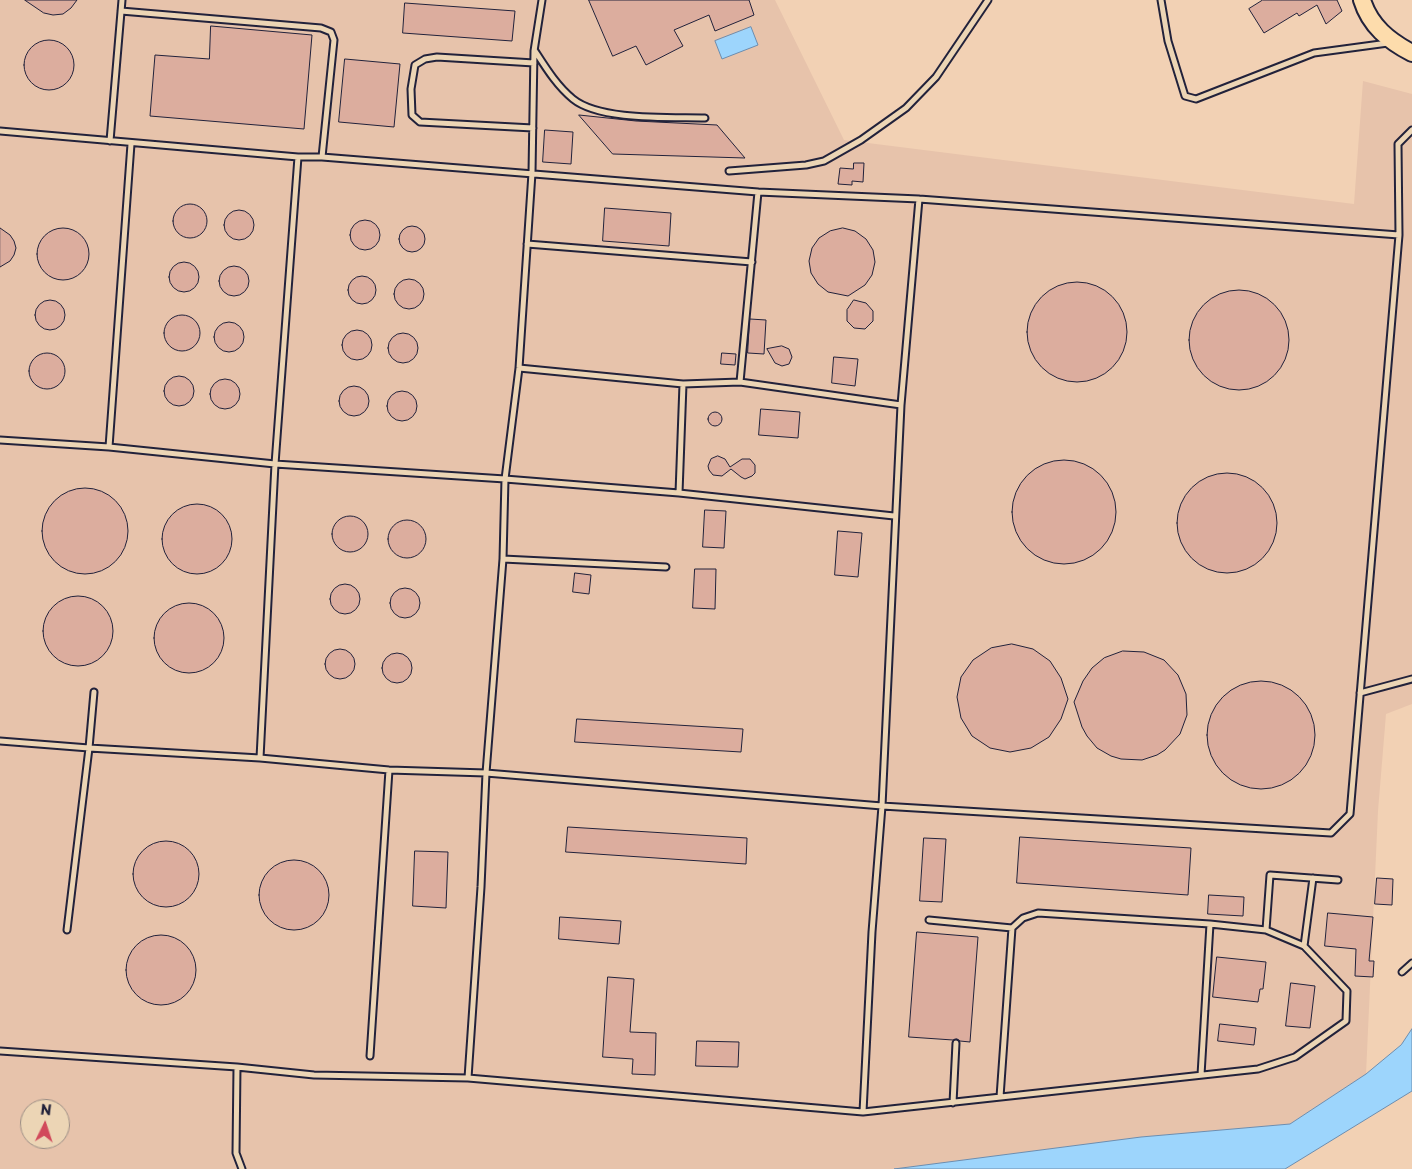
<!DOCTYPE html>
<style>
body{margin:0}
#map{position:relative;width:1412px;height:1169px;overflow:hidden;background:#f2d1b4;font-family:"Playpen Sans",sans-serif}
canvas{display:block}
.north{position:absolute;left:20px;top:1099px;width:50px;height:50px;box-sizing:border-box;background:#ecd5b5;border:1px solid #9b8d84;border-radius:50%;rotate:4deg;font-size:14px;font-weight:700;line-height:20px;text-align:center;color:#22223b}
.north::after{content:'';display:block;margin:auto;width:18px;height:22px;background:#d1495b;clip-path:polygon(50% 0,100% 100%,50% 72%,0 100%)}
</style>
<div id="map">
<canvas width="1412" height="1169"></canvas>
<div class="north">N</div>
</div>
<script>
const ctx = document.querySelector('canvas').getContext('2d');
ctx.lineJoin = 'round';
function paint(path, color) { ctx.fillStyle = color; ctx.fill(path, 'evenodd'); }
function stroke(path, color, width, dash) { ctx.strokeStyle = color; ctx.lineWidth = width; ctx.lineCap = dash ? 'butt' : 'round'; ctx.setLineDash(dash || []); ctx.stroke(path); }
const built = new Path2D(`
 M0,0H775L844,140L1354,204L1363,81L1412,94V704L1386,714L1378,811L1366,1074L1290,1124L1141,1137L894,1169H0ZM30,1109H60V1139H30Z`);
const water = new Path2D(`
 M751,27L758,45L722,59L715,41Z
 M1412,1029V1091L1285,1169H894L1141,1137L1290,1124L1366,1074L1401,1045Z`);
const building = new Path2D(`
 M25,0H77L71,8L63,14L53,15L44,13Z
 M589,0H749L754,15L715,31L709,15L674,30L683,46L646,65L636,46L613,56Z
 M1263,0H1337L1342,11L1326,24L1317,5L1299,16L1297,13L1264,33L1249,9Z
 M405,3L515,11L512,41L403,33Z
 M211,26L312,35L304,129L150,116L155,55L209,59Z
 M24 65a25 25 0 1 1 50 0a25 25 0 1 1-50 0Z
 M345,59L400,64L394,127L339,122Z
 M579,115L636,121L717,125L745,158L613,154Z
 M545,130L573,132L571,164L543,162Z
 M854,163H864L863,182L852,181V185L838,184L840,168L853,169Z
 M173 221a17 17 0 1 1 34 0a17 17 0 1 1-34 0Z
 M605,208L671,213L669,246L603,241Z
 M224 225a15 15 0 1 1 30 0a15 15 0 1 1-30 0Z
 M350 235a15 15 0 1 1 30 0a15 15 0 1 1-30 0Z
 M399 239a13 13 0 1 1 26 0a13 13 0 1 1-26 0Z
 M0,228L10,235L14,241L16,248L14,255L10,261L0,267Z
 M843,228L855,231L866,239L873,250L875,262L872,275L865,285L848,296L828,292L818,284L811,273L809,261L812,248L819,238L830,231Z
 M37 254a26 26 0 1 1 52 0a26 26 0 1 1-52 0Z
 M169 277a15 15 0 1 1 30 0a15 15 0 1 1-30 0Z
 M219 281a15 15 0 1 1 30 0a15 15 0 1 1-30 0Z
 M348 290a14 14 0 1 1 28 0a14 14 0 1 1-28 0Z
 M394 294a15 15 0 1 1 30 0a15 15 0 1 1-30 0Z
 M1027 332a50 50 0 1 1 100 0a50 50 0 1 1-100 0Z
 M1189 340a50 50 0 1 1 100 0a50 50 0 1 1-100 0Z
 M854,300L866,303L873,311V321L865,329L854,328L847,321V310Z
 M35 315a15 15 0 1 1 30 0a15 15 0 1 1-30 0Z
 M164 333a18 18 0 1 1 36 0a18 18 0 1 1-36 0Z
 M750,319L766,320L764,354L748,353Z
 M214 337a15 15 0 1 1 30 0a15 15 0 1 1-30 0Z
 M342 345a15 15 0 1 1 30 0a15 15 0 1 1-30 0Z
 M388 348a15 15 0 1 1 30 0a15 15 0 1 1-30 0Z
 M782,346L789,349L792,357L789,364L782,366L775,363L767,349Z
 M29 371a18 18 0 1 1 36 0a18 18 0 1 1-36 0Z
 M722,353L736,354L735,365L721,364Z
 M834,357L858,359L855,386L832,383Z
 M164 391a15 15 0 1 1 30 0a15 15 0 1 1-30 0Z
 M210 394a15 15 0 1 1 30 0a15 15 0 1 1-30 0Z
 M339 401a15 15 0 1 1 30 0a15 15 0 1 1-30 0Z
 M387 406a15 15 0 1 1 30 0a15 15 0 1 1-30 0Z
 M761,409L800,412L798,438L759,435Z
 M708 419a7 7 0 1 1 14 0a7 7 0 1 1-14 0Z
 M718,456L725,459L730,467L742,459H750L755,465V473L752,476L745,479L741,477L731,469L722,476L713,475L709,470L708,466L711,459Z
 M1012 512a52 52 0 1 1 104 0a52 52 0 1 1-104 0Z
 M1177 523a50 50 0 1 1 100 0a50 50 0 1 1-100 0Z
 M42 531a43 43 0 1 1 86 0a43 43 0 1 1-86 0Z
 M162 539a35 35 0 1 1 70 0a35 35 0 1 1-70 0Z
 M705,510L726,511L724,548L703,547Z
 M332 534a18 18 0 1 1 36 0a18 18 0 1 1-36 0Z
 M388 539a19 19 0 1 1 38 0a19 19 0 1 1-38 0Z
 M838,531L862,533L858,577L835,575Z
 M695,569H716L715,609L693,608Z
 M575,573L591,575L589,594L573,592Z
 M330 599a15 15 0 1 1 30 0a15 15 0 1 1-30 0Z
 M390 603a15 15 0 1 1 30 0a15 15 0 1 1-30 0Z
 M43 631a35 35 0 1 1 70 0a35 35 0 1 1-70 0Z
 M154 638a35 35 0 1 1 70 0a35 35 0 1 1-70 0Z
 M1012,644L1033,649L1050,661L1061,678L1068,699L1061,719L1049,737L1031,748L1010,752L990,748L972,736L961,718L957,697L961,677L973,660L991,648Z
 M325 664a15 15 0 1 1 30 0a15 15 0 1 1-30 0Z
 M1123,651L1144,652L1164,660L1178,675L1186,694L1187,715L1180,734L1165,750L1157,755L1142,760L1121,759L1111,756L1097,748L1087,736L1082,727L1074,702L1083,681L1092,668L1104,658Z
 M382 668a15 15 0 1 1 30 0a15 15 0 1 1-30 0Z
 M1207 735a54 54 0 1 1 108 0a54 54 0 1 1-108 0Z
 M577,719L743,729L741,752L575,742Z
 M568,827L747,838L746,864L566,852Z
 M1020,837L1191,848L1188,895L1017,883Z
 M924,838L946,839L942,902L920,901Z
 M133 874a33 33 0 1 1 66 0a33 33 0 1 1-66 0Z
 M415,851L448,852L446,908L413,906Z
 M259 895a35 35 0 1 1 70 0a35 35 0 1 1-70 0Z
 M1377,878L1393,879L1392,905L1375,904Z
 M1209,895L1244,897L1243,916L1208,914Z
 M1328,913L1373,917L1369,961H1374L1373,977L1355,976L1356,949L1325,946Z
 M560,917L621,921L619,944L559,939Z
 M917,932L978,937L970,1042L960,1041L957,1039L953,1040L909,1037Z
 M126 970a35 35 0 1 1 70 0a35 35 0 1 1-70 0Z
 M1217,957L1266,962L1263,989H1260L1258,1002L1213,997Z
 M608,977L634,979L630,1032L656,1033L655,1075L632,1074L633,1059L603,1057Z
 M1291,983L1315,986L1310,1028L1286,1026Z
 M1220,1024L1256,1028L1254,1045L1218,1041Z
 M697,1041L739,1042L738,1067L696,1066Z`);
const service = new Path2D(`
 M1161,0L1168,41L1185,96L1196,99L1314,53L1388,43
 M121,11L321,28L331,32L334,40L322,157
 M535,51C546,68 557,86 573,99C600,121 671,117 705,118
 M533,128L420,122L412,115L411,89L415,65L425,59L437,57L534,63
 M0,131L298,157H322L758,192L919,199L1399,235
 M110,141L122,0
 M729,171L806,165L824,161L861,140L906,108L936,77L988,0
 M527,244L752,262
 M519,368L683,384L740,382L901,405
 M740,382L758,192
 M0,440L109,447L275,464L505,479L679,493L894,516
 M109,447L131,144
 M679,493L683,384
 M503,559L666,567
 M1360,693L1412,679
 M0,741L89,748L260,758L389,770L486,773L882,806L1331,833L1350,814L1399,235L1398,144L1412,130
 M260,758L275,464L298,157
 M929,920L1012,928
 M67,930L89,748L94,692
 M1266,930L1270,875L1338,880
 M1304,946L1313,878
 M1402,972L1412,963
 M0,1051L237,1067L314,1075L468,1078L863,1112L872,932L882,806L901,405L919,199
 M370,1056L389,770
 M237,1067L236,1153L242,1169
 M1201,1075L1210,924
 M468,1078L481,887L486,773L503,559L505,479L519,368L532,173L534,51L542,0
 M953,1103L956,1043
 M863,1112L1258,1069L1295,1057L1346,1021L1347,991L1304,946L1266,930L1210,924L1038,913L1023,918L1012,928L1000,1097`);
const primary = new Path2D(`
 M1362,0C1370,26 1389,41 1412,53`);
paint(built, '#e7c3ab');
paint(water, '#9dd5fc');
stroke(water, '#6c8daf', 1);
paint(building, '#dcad9e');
stroke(building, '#22223b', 1);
stroke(service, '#22223b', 9);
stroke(primary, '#22223b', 20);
stroke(service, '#ecd5b5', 5);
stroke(primary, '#fddcac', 16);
</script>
